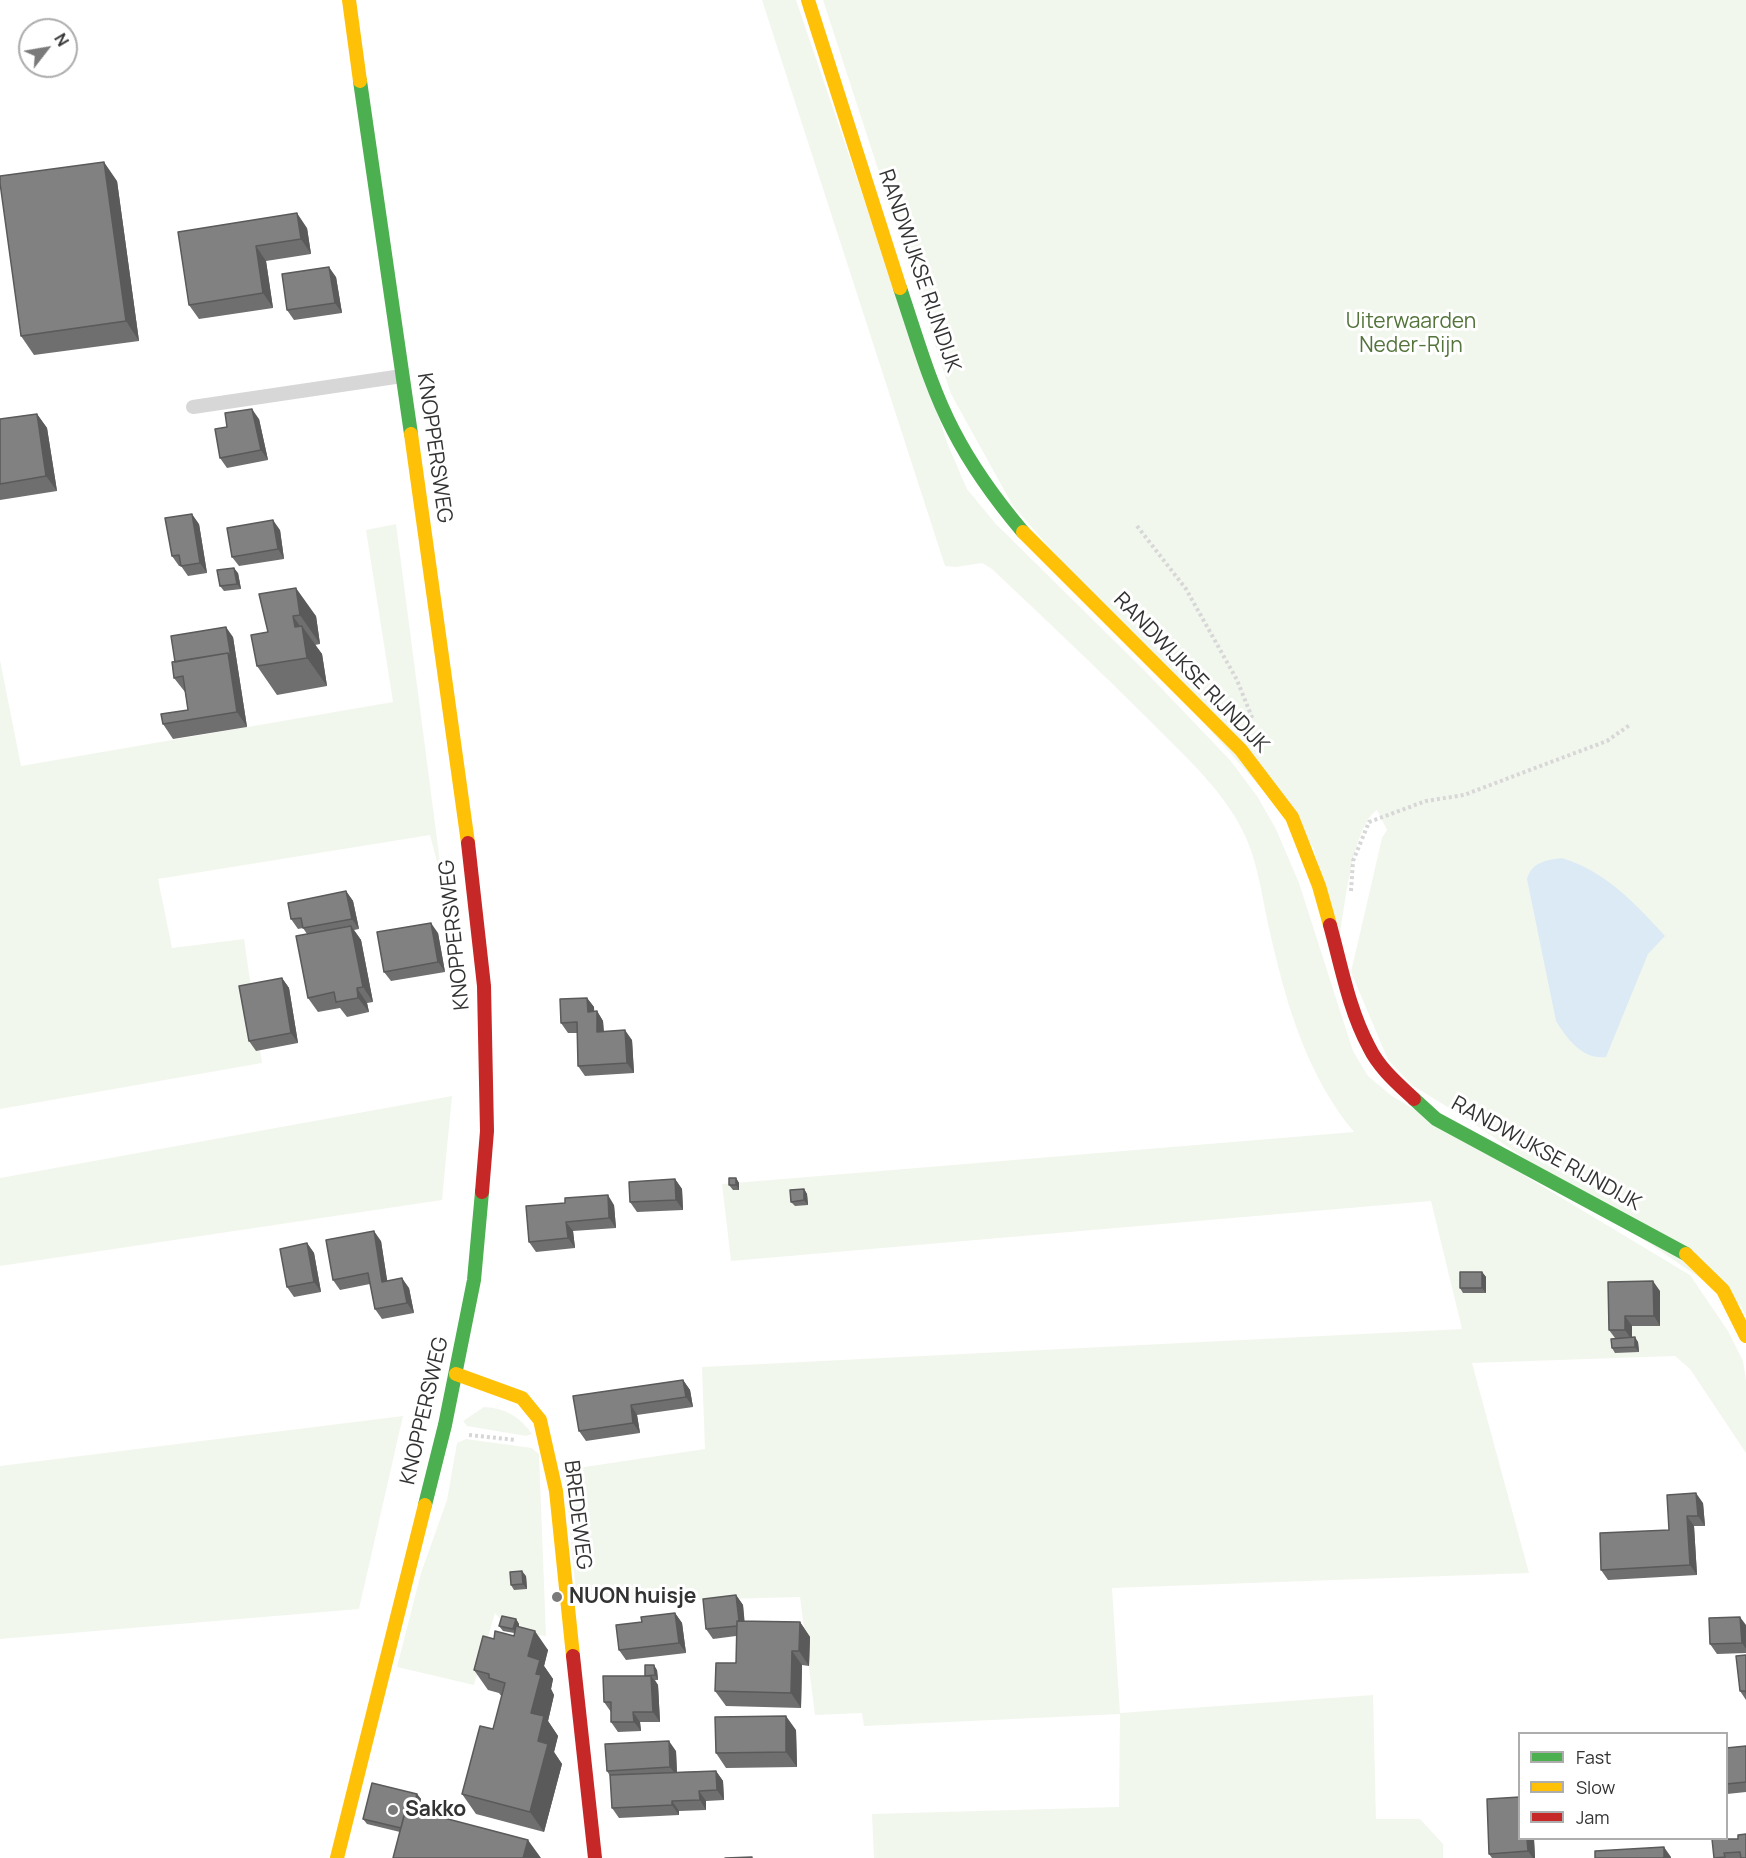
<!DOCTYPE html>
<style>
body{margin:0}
#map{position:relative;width:1746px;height:1858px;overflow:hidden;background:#fff;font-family:Manrope,sans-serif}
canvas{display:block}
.legend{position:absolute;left:1518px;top:1732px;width:210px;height:108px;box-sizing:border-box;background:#fff;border:2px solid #adadad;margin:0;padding:8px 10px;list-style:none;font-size:18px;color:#333}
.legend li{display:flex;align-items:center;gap:12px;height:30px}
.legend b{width:30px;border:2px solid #adadad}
.north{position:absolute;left:18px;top:18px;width:60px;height:60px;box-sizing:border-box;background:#fff;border:2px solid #adadad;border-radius:50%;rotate:59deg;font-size:16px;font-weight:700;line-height:24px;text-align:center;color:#333}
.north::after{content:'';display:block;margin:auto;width:21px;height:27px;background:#7a7a7a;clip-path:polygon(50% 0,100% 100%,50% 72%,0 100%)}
</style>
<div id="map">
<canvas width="1746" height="1858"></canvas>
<ul class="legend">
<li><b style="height:8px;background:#4caf50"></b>Fast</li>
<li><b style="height:8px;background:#ffc107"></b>Slow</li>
<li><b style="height:8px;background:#c62828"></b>Jam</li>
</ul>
<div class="north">N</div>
</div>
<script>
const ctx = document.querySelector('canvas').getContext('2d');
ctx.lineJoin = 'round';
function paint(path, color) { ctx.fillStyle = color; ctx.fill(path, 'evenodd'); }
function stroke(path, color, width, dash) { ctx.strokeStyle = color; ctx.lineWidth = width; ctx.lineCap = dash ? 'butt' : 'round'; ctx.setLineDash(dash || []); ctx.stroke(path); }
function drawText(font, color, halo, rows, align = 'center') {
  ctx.font = font + ' Manrope,sans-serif'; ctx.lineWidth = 6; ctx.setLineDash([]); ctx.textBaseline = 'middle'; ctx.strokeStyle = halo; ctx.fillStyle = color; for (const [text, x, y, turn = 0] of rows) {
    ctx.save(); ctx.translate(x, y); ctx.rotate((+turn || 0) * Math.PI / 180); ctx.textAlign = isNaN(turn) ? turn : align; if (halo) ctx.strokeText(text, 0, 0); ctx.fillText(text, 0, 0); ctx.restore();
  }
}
const green = new Path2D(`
 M762,0H796L948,445L967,489L995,523L1145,671L1230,760L1257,796L1276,829L1299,883L1353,1051L1368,1076L1392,1096L1690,1275L1728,1331L1743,1361L1746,1380V1453L1690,1369L1675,1356L1472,1363L1529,1573L1112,1588L1120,1713L1373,1695L1376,1819H1420L1443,1844V1858H874L872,1814L1119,1807L1120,1714L864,1726L862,1713L815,1715L800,1597L577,1603L564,1470L705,1449L702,1367L1462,1329L1431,1201L731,1261L722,1184L1354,1132C1308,1077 1287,1007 1271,937C1263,905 1260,871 1247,840C1228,795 1187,758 1153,724C1100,671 1046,620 992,569L982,563L956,567L945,566Z
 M823,0H1746V1317L1741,1306L1464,1117L1413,1086L1388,1060L1351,972L1382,838L1387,830L1377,810C1353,826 1345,905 1340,934L1313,847L1013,506L951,394Z
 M396,524L443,885L430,835L158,879L172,948L244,939L262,1063L0,1109V660L21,766L393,702L366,530Z
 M452,1096L442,1200L0,1266V1178Z
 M484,1407C506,1408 520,1417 532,1434L526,1436L467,1426L463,1421Z
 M403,1416L359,1609L0,1639V1466Z
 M466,1439L532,1448L539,1454L546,1636C524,1634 509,1630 495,1613L474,1685L397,1667L421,1573L447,1500L457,1443Z`);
const water = new Path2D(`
 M1562,858C1605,871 1635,903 1665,936L1648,954L1606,1057C1583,1060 1567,1039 1556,1021L1527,879C1532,862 1546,860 1562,858Z`);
const path = new Path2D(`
 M1137,526L1186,589L1237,680L1253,720
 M1351,891L1353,861L1369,822L1426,801L1464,795L1543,765L1607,741L1631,724
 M469,1435L516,1440`);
const lane = new Path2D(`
 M193,407L402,376`);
const fast = new Path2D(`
 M360,81L411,434
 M900,288C916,335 930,386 953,430C972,467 996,500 1023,532
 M1414,1099L1436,1119L1686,1254
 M425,1505L445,1425L474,1280L482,1192`);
const slow = new Path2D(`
 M349,0L360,81
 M808,0L900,288
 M411,434L468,843
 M1023,532L1241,750L1292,817L1319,886L1330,925
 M1686,1254L1723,1290L1746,1336
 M456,1374L522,1398L540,1420L556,1491L573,1656
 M337,1858L425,1505`);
const jam = new Path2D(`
 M468,843L484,986L487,1131L482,1192
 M1330,925C1341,965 1349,1010 1369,1047C1379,1068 1398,1084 1414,1099
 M573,1656L595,1858`);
const wall = new Path2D(`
 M117,181L139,341L34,355L21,336Z
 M307,228L311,254L266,261L273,308L199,319L189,305L178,232Z
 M336,277L342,313L294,320L287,310Z
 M37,414L47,428L57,491L0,500V419Z
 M259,419L268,460L227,468L220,458L227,427Z
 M199,524L207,573L188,576L181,566H179L172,556Z
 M280,530L284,559L239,566L232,557Z
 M238,573L241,589L224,591L220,586Z
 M259,594L316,616L320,644L315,645L322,654L327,686L277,695L257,666L268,632Z
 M233,637L247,727L173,739L163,724L188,710L185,692L174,678L175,662Z
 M346,891L353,901L359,929L354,930L361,940L373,1002L367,1003L369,1012L347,1017L340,1008L318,1012L308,998L307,934L303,928L298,929L291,919Z
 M438,933L445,972L391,981L384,972Z
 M282,978L289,988L298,1043L256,1051L249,1041Z
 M587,998L594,1007V1011H597L603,1021L604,1031L632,1040L634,1073L585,1076L578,1066V1033H568L561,1023Z
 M736,1178L739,1183V1190H733L729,1185Z
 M675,1179L682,1189L683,1210L637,1212L630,1202Z
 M804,1189L807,1194L808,1205L795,1206L791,1202Z
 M614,1205L616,1228L573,1231L575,1248L536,1252L529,1242L526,1206Z
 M381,1241L387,1281L409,1288L414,1313L382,1319L375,1309L370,1284L340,1290L333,1280Z
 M307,1243L314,1253L321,1292L294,1297L287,1287Z
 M1482,1272L1486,1277V1293H1463L1460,1288Z
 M1608,1282L1660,1291V1326H1632V1338L1638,1342L1639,1352L1615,1353L1612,1348L1615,1338L1609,1330Z
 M683,1380L690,1390L693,1407L637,1415L640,1433L586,1441L579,1431L573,1396Z
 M1703,1503L1705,1526H1694L1697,1575L1608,1580L1601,1570L1669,1530Z
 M526,1576L527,1589L514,1590L511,1585Z
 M736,1595L743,1605L744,1621L800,1622L810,1637L809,1666L802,1665L801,1708L726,1706L715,1691L736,1663V1636L713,1639L706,1629Z
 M675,1613L682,1623L686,1653L626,1660L619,1650L642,1622Z
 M516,1619L519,1624V1627L548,1650L544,1666L553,1679L551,1689L554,1695L548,1721L558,1736L554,1752L562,1764L544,1832L476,1814L462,1794L493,1729L502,1697L499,1693L488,1690L474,1670L494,1639L514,1636V1633L503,1631L499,1626Z
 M1746,1625V1653L1717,1654L1710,1644Z
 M1746,1655V1700L1740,1691Z
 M657,1670L658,1680H655L658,1685L660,1722H640L641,1731L618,1732L611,1722V1712L604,1702L645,1676Z
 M796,1730L797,1767L726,1768L716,1753Z
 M1746,1746V1792L1727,1794L1726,1748Z
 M676,1751L677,1772L716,1771L723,1781L724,1800L706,1801V1810L679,1811V1815L619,1818L612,1808L610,1776L607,1771Z
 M417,1794L421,1799L418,1811L400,1832L367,1824L363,1819Z
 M1520,1839H1534L1535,1858H1492L1489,1854Z
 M1738,1839L1746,1858H1714Z`);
const shadedWall = new Path2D(`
 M104,162L117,181L139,341L126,321Z
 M297,213L307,228L311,254L301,239Z
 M256,246L266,261L273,308L263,293Z
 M329,267L336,277L342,313L335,303Z
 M252,409L259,419L268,460L261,450Z
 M37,414L47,428L57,491L46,476Z
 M192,514L199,524L207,573L200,563Z
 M273,520L280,530L284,559L278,549Z
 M234,568L238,573L241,589L237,584Z
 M296,588L316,616L320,644L300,615Z
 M293,616L302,629V626L322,654L327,686L307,658L295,627Z
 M226,627L233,637L247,727L237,712L228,653Z
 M346,891L353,901L359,929L352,919Z
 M431,923L438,933L445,972L438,962Z
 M351,926L361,940L373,1002L363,987Z
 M282,978L289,988L298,1043L291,1033Z
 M357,988L367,1003L369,1012L358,998Z
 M587,998L594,1007L595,1022L588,1012Z
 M597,1011L603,1021L604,1041L597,1032Z
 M625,1030L632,1040L634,1073L627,1063Z
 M736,1178L739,1183V1190L736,1185Z
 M675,1179L682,1189L683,1210L676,1200Z
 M804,1189L807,1194L808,1205L804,1200Z
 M608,1195L614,1205L616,1228L609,1218Z
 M566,1222L573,1231L575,1248L568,1238Z
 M374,1231L381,1241L389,1292L382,1282Z
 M307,1243L314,1253L321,1292L314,1282Z
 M1482,1272L1486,1277V1293L1482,1288Z
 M402,1278L409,1288L414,1313L407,1303Z
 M1653,1281L1660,1291V1326L1654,1316Z
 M1625,1316L1632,1326V1340L1625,1330Z
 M1635,1337L1638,1342L1639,1352L1635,1347Z
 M683,1380L690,1390L693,1407L686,1397Z
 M631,1405L637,1415L640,1433L633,1423Z
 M1696,1493L1703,1503L1705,1526L1698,1516Z
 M1687,1516L1694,1526L1697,1575L1690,1565Z
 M522,1571L526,1576L527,1589L523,1584Z
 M736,1595L743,1605L746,1635L739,1625Z
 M675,1613L682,1623L686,1653L679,1643Z
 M1740,1617L1746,1625V1649L1742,1643Z
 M516,1619L519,1624L517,1634L513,1629Z
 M800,1622L810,1637L809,1666L799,1651Z
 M535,1631L548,1650L544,1666L553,1679L551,1689L554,1695L548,1721L558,1736L554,1752L562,1764L544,1832L530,1812L538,1741L531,1713L528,1656Z
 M792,1651L802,1665L801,1708L791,1693Z
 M654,1665L657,1670L658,1680L655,1675Z
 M651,1676L658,1685L660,1722L653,1712Z
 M633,1712L640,1722L641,1731L634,1722Z
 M786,1716L796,1730L797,1767L786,1752Z
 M669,1741L676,1751L677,1776L670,1767Z
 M716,1771L723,1781L724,1800L717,1790Z
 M699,1791L706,1801V1810L700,1800Z
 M417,1794L421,1799L412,1835L408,1830Z
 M672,1801L679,1811V1815L672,1805Z
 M1527,1839H1534L1535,1858H1533L1528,1851Z
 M528,1840L541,1858H523Z
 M1664,1847L1671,1857V1858H1664Z`);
const building = new Path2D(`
 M104,162L126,321L21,336L0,183V176Z
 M297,213L301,239L256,246L263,293L189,305L178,232Z
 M329,267L335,303L287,310L282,274Z
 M252,409L261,450L220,458L215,429L227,427L225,413Z
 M37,414L46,476L0,484V419Z
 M192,514L200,563L181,566L179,555L172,556L165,518Z
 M273,520L278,549L232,557L227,528Z
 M234,568L237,584L220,586L217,570Z
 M296,588L300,615L293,616L295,627L302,626L307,658L257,666L251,635L268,632L259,594Z
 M226,627L231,658L228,653L175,662L171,636Z
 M228,653L237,712L163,724L161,714L188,710L183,676L174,678L172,662Z
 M346,891L352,919L303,928L301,918L291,919L288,903Z
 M431,923L438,962L384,972L377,932Z
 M351,926L363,987L357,988L358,998L336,1002L334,992L308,998L296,936Z
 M282,978L291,1033L249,1041L239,986Z
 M587,998L588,1012L597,1011V1032L625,1030L627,1063L578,1066L577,1022L561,1023L560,999Z
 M729,1178H736V1185H729Z
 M675,1179L676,1200L630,1202L629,1182Z
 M804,1189V1200L791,1202L790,1190Z
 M608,1195L609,1218L566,1222L568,1238L529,1242L526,1206L565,1203V1198Z
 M374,1231L382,1282L402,1278L407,1303L375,1309L368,1273L333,1280L326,1240Z
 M307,1243L314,1282L287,1287L280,1249Z
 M1460,1272H1482V1288H1460Z
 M1653,1281L1654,1316H1625V1330H1609L1608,1282Z
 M1635,1337V1347L1612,1348L1611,1339Z
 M683,1380L686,1397L631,1405L633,1423L579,1431L573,1396Z
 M1696,1493L1698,1516H1687L1690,1565L1601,1570L1600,1533L1669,1530L1667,1495Z
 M522,1571L523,1584L511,1585L510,1572Z
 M736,1595L739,1621H737V1626L706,1629L703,1599Z
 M675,1613L679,1643L619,1650L616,1625L642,1622L641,1617Z
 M502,1616L516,1619L513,1629L499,1626Z
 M1740,1617L1742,1643L1710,1644L1709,1618Z
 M737,1621L800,1622L799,1651H792L791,1693L715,1691L716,1663H736Z
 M516,1626L535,1631L528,1656L540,1660L536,1674L541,1675L531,1713L544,1716L538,1741L548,1744L530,1812L462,1794L480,1726L493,1729L505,1683L489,1678V1674L474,1670L483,1636L494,1639L495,1631L514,1636Z
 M1746,1655V1693V1691H1740L1736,1656Z
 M645,1665H654L655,1675L645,1676Z
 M603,1676H651L653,1712H633L634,1722H611V1702H604Z
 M786,1716V1752L716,1753L715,1717Z
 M669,1741L670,1767L607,1771L605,1744Z
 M1746,1746V1782L1726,1784V1748Z
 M716,1771L717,1790L699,1791L700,1800L672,1801V1805L612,1808L610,1775Z
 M372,1783L417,1794L413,1809L406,1808L401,1828L363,1819Z
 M1520,1797V1839H1527L1528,1851L1489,1854L1487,1799Z
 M406,1808L528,1840L523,1858H393Z
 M1746,1834V1858H1741L1740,1852L1724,1853L1725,1857L1714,1858L1712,1839H1738V1835Z
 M1664,1847V1858H1595V1851Z
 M752,1857V1858H725Z`);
const markers = [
 [557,1597,6,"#7a7a7a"],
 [393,1810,6,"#7a7a7a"]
];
const streetNames = [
 ["RANDWIJKSE RIJNDIJK",919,271,71],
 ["KNOPPERSWEG",434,448,82],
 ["RANDWIJKSE RIJNDIJK",1191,673,46],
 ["KNOPPERSWEG",455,935,-96],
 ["RANDWIJKSE RIJNDIJK",1546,1154,29],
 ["KNOPPERSWEG",425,1411,-77],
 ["BREDEWEG",577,1515,83]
];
const parkNames = [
 ["Uiterwaarden",1411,322],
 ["Neder-Rijn",1411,346]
];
const poiNames = [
 ["NUON huisje",569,1597],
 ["Sakko",405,1810]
];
paint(green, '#f2f7ee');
paint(water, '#dbeaf5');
stroke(path, '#d7d7d7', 4, [3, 3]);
stroke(lane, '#d7d7d7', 14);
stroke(fast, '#4caf50', 14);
stroke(slow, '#ffc107', 14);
stroke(jam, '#c62828', 14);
paint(wall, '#6f6f6f');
paint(shadedWall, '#5a5a5a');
paint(building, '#818181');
stroke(building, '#5a5a5a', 1.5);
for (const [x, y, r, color] of markers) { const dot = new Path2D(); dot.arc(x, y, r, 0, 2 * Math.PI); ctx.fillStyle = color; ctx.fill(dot); stroke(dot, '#fff', 2); }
drawText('21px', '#333', '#fff', streetNames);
drawText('21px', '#54743b', '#fff', parkNames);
drawText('bold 21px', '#333', '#fff', poiNames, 'left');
</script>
